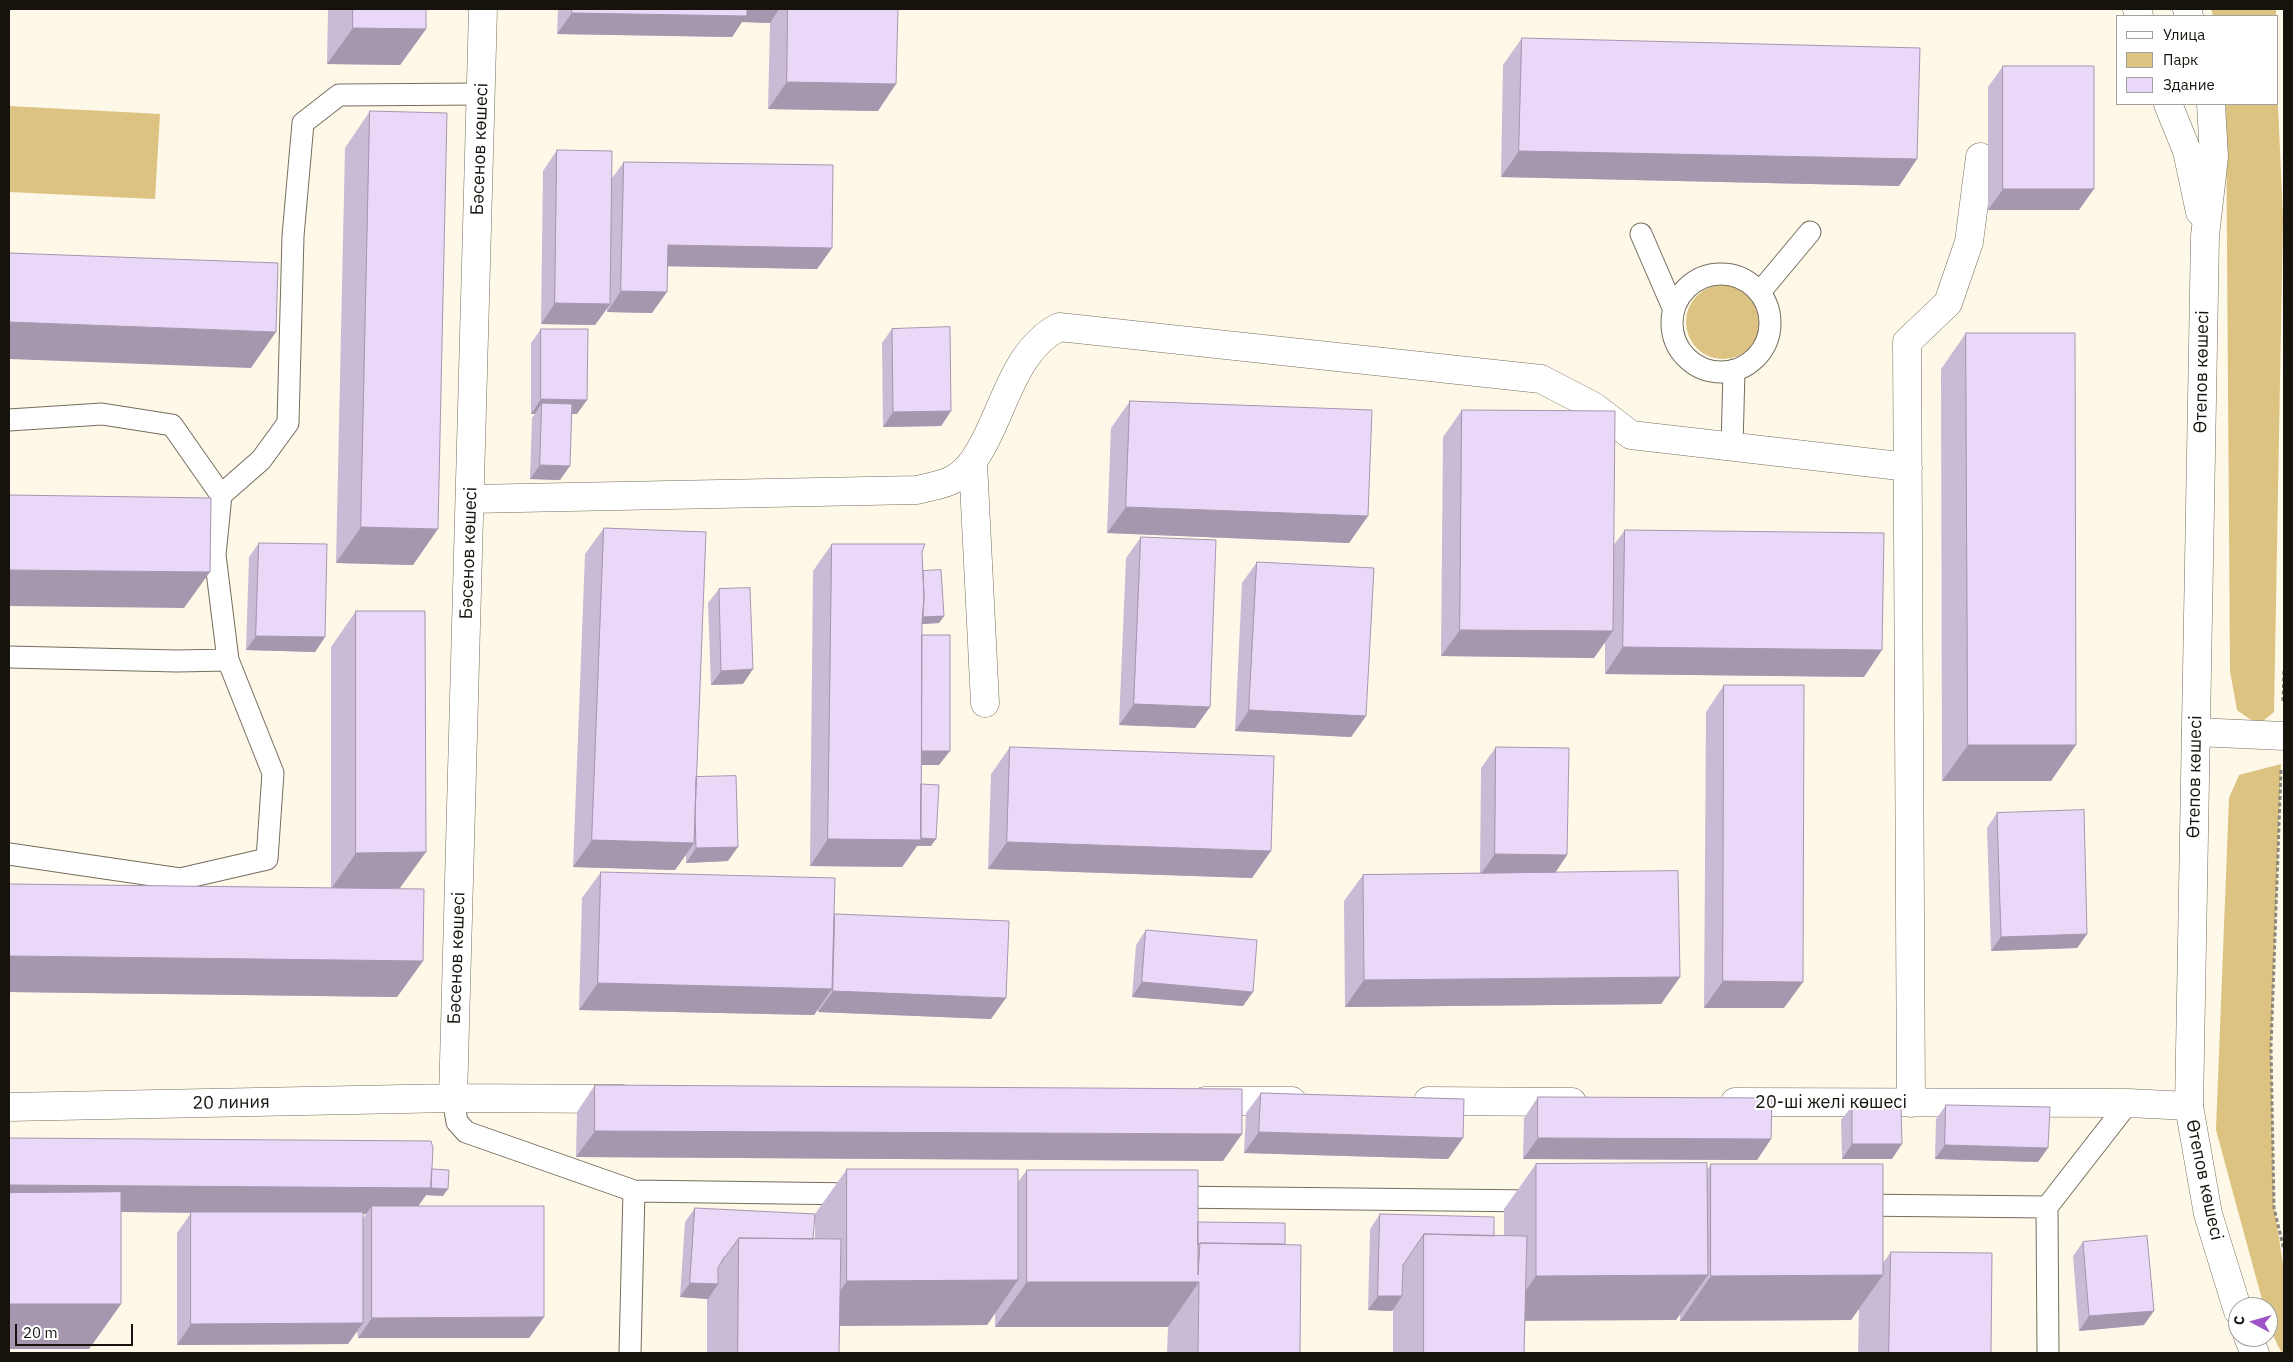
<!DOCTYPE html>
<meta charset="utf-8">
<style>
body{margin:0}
#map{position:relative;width:2293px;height:1362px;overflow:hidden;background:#fef8e8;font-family:"IBM Plex Sans",sans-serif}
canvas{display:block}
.frame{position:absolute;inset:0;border:10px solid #16130c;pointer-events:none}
.legend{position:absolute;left:2116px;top:15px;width:162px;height:90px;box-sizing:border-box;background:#fff;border:1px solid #a2a19e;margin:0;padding:6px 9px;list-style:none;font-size:15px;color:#16130c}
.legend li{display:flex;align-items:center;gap:10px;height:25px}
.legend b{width:25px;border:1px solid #a2a19e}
.north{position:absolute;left:2228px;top:1297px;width:50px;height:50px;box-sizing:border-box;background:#fff;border:1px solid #a2a19e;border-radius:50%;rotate:276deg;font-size:14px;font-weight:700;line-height:20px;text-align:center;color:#16130c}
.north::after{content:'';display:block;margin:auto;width:18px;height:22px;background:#9d54c7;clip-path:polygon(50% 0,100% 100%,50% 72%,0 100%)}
.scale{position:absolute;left:15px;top:1324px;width:118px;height:22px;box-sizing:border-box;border:2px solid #16130c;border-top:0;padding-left:6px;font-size:15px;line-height:18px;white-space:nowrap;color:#16130c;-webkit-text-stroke:4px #fff;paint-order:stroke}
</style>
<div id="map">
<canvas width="2293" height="1362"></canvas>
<div class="frame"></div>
<ul class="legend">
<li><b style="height:6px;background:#fff"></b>Улица</li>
<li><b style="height:14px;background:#ddc382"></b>Парк</li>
<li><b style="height:14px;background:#ead8f8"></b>Здание</li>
</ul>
<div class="north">С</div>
<div class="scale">20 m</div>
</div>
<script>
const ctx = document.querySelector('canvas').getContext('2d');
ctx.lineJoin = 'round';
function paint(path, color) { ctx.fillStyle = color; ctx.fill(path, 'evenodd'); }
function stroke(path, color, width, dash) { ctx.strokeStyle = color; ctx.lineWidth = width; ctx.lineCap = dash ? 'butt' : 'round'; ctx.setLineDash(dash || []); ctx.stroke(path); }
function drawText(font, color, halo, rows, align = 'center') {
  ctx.font = font + ' "IBM Plex Sans",sans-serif'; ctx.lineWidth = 4; ctx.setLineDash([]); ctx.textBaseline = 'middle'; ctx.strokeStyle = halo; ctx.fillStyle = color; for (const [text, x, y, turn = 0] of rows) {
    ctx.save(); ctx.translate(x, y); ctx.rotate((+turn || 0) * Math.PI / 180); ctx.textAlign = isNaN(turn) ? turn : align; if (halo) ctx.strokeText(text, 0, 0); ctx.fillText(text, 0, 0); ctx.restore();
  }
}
const green = new Path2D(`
 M2211,9H2276V16H2213Z
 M2277,84L2283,217L2274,712L2258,725L2237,710L2230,671L2226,104H2277Z
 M9,106L160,114L155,199L9,192Z
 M1686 322a37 37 0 1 1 74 0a37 37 0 1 1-74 0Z
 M2281,764L2271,1047L2274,1207L2284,1270V1353H2282C2273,1337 2268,1325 2268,1307H2264L2216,1130L2229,798L2239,775Z`);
const path = new Path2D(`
 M2283,701L2284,671
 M2281,770L2271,1047L2274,1208L2284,1250`);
const lane = new Path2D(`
 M1641,234L1674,310
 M1672 323a49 49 0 1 1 98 0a49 49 0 1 1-98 0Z
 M1760,292L1810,232
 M9,420L102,414L172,425L221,495
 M1732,447L1734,370
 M9,657L177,661L228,660L215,555L221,495L261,460L288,423L293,236L303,123L339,95L481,94
 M9,854L180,879L267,859L273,773L228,660
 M453,1098L457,1122L466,1132L634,1191
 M1170,1197L1537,1201
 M1855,1205L2047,1207
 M630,1353L634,1191L857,1194
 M2048,1353L2047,1207L2128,1103`);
const street = new Path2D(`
 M973,463L985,703
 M470,499L917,490C928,487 944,485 954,479C970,469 977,456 985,441C1006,401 1017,349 1059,327L1541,379L1593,406L1631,435L1908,467
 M2196,732L2284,736
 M453,1098L483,9
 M1205,1101H1292
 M1428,1101L1572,1102
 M1735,1102L2128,1103L2189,1106
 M1911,1103L1907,342L1948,303L1969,242L1980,157
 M9,1107L453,1098L622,1099`);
const secondary = new Path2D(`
 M2137,9L2139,16
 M2187,9L2189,16
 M2168,104L2187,151L2200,212
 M2211,104L2214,157L2205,236L2189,1106L2208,1214L2238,1311
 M2248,1337L2255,1353`);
const wall = new Path2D(`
 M328,9H426V29L400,65L327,64Z
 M558,9H898L878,111L768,109L770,23L742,22L732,37L557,34Z
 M1522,38L1917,159L1899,186L1501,177L1503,65Z
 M2003,66L2079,210H1988V87Z
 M370,111L413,565L336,563L345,148Z
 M557,150L612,178L624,162L832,248L817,269L667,266L652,313L607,312V309L595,325L541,324L543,171Z
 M541,329L577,414H572L560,480L530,479L532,418L535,414H531V343Z
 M892,329L951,411L941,426L883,427L882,343Z
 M1966,333L2051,781H1942L1941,369Z
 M1130,401L1368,516L1349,543L1107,533L1111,428Z
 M1462,410L1613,546L1625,530L1864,677L1605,674V642L1594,658L1441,656L1443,437Z
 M604,528L696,777L728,861L686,863V855L675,870L573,867L585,554Z
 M1141,537L1195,728L1119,725L1126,558Z
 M259,543L325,637L315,652L246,650L249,557Z
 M832,544L922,552L923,571L944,616L939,623L922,624V635L939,765H922L921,784L931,846H917L902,867L810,866L813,571Z
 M1257,562L1366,716L1351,737L1235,731L1242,583Z
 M719,589L743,684L711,685L708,603Z
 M356,611L400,888L375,889L423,961L397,997L9,992V884L331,888V647Z
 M1724,685L1784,1008H1704L1706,712Z
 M1010,747L1252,878L988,869L991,774Z
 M1496,747L1567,855L1555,872L1680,977L1661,1004L1345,1007L1344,901L1363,875L1480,873L1481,768Z
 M1997,813L2087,934L2077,948L1991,951L1987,828Z
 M601,872L834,916L835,914L991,1019L818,1012V1009L814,1015L579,1010L582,898Z
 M1146,930L1243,1006L1132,997L1136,945Z
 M595,1085L1223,1161L576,1157L577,1112Z
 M1261,1093L1463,1138L1448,1159L1244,1153L1246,1113Z
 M1538,1097L1771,1139L1757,1160L1523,1159L1524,1118Z
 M1946,1105L2038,1162L1935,1159L1936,1119Z
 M1852,1106L1892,1159H1842L1841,1120Z
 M9,1138L432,1169L443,1196L426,1195L418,1206L544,1317L529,1338H358L357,1331L348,1344L177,1345V1233L191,1213L121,1212V1304L89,1349ZM363,1214H366L363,1219Z
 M1536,1164L1707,1170L1711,1164L1883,1263L1891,1252L1991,1353H1858L1859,1309L1851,1320L1680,1321V1314L1676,1320H1525L1524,1353H1393V1310L1392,1311L1368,1310L1370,1229L1380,1214L1494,1236H1504V1209Z
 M847,1169L1018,1182L1027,1170L1198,1222L1285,1244L1300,1353H1167L1168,1327H995V1313L987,1325L840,1326L839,1353H707V1299L680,1297L685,1222L695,1208L813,1239H815V1214Z
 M2083,1242L2144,1325L2079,1331L2073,1256Z`);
const shadedWall = new Path2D(`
 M741,9H779L770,23L742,22L732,37L557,34L572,13Z
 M353,28L426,29L400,65L327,64Z
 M787,82L896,84L878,111L768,109Z
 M1519,151L1917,159L1899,186L1501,177Z
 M2003,189H2094L2079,210H1988Z
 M668,245L832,248L817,269L653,266Z
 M621,291L667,292L652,313L607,312Z
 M555,303L610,304L595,325L541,324Z
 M9,322L276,332L251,368L9,359Z
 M541,399L587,400L577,414H542V403L535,414H531Z
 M951,411L941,426L883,427L893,412Z
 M540,465L570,466L560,480L530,479Z
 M1126,507L1368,516L1349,543L1107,533Z
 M361,527L438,529L413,565L336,563Z
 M9,570L210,572L184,608L9,606Z
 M944,616L939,623L905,625L911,617Z
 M1460,630L1613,631L1594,658L1441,656Z
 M256,636L325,637L315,652L246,650Z
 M1623,647L1882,650L1864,677L1605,674Z
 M753,669L743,684L711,685L721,671Z
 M1134,704L1210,707L1195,728L1119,725Z
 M1249,710L1366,716L1351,737L1235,731Z
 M1968,745H2076L2051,781H1942Z
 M913,751H950L939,765H903Z
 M907,837L936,839L931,846H917L902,867L810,866L828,839Z
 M592,840L694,843L675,870L573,867Z
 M1007,842L1271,851L1252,878L988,869Z
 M738,847L728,861L686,863L696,848Z
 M426,852L400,888L331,889L356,853Z
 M1495,854L1567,855L1553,876L1480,875Z
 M2087,934L2077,948L1991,951L2001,937Z
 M9,956L423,961L397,997L9,992Z
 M1680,977L1661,1004L1345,1007L1364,980Z
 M1723,981L1803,982L1784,1008H1704Z
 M1142,982L1253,992L1243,1006L1132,997Z
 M598,983L832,989L814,1015L579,1010Z
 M833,991L1006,998L991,1019L818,1012Z
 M595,1131L1242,1134L1223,1161L576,1157Z
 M1259,1132L1463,1138L1448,1159L1244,1153Z
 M1538,1138L1771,1139L1757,1160L1523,1159Z
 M1852,1144H1902L1892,1159H1842Z
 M1945,1145L2048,1148L2038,1162L1935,1159Z
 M9,1185L418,1187L448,1189L443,1196L426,1195L412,1215L372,1206L366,1214L9,1211Z
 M1708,1275L1676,1320L1504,1321L1536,1276Z
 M1883,1275L1851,1320L1680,1321L1711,1276Z
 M1018,1280L987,1325L815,1326L847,1281Z
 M1027,1282H1199L1168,1327H995Z
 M690,1283L718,1284L708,1299L680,1297Z
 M1378,1296H1402L1392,1311L1368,1310Z
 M9,1304H121L89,1349H9Z
 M2154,1311L2144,1325L2079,1331L2089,1316Z
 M544,1317L529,1338H358L372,1318Z
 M363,1323L348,1344L177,1345L191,1324Z`);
const building = new Path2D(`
 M353,9H426V29L353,28Z
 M572,9H747V16L572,13Z
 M788,9H898L896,84L787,82Z
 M1522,38L1920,48L1917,159L1519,151Z
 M2003,66H2094V189H2003Z
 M370,111L447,113L438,529L361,527Z
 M557,150L612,151L610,304L555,303Z
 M624,162L833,165L832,248L668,245L667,292L621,291Z
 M9,253L278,263L276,332L9,322Z
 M950,327L951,411L893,412L892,329Z
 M541,329H588L587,400L541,399Z
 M1966,333H2075L2076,745H1968Z
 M1130,401L1372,410L1368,516L1126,507Z
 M542,403L572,404L570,466L540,465Z
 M1462,410L1615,411L1613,631L1460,630Z
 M9,495L211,498L210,572L9,570Z
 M604,528L706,532L694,843L592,840Z
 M1625,530L1884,533L1882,650L1623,647Z
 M1141,537L1216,540L1210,707L1134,704Z
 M259,543L327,544L325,637L256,636Z
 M832,544H925L922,552L924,598L922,623L921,840L828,839Z
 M1257,562L1374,568L1366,716L1249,710Z
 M941,570L944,616L923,617L924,598L923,571Z
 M750,588L753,669L721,671L719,589Z
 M356,611H425L426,852L356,853Z
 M922,635H950V751H922Z
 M1724,685H1804L1803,982L1723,981Z
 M1010,747L1274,756L1271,851L1007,842Z
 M1496,747L1569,748L1567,855L1495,854Z
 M736,776L738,847L696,848L695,813L696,777Z
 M921,784L939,785L936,839L921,838Z
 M2084,810L2087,934L2001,937L1997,813Z
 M1678,871L1680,977L1364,980L1363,875Z
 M601,872L835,878L832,989L598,983Z
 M9,884L424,889L423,961L9,956Z
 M835,914L1009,921L1006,998L833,991Z
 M1146,930L1257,940L1253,992L1142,982Z
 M595,1085L1242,1089V1134L595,1131Z
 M1261,1093L1464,1099L1463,1138L1259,1132Z
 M1538,1097L1772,1098L1771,1139L1538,1138Z
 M1901,1105L1902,1144H1852V1106Z
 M1946,1105L2050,1107L2048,1148L1945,1145Z
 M9,1138L431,1141L433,1148L431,1188L9,1185Z
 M1707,1163L1708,1275L1536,1276V1164Z
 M1711,1164H1883V1275L1711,1276Z
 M432,1169L449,1170L448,1189L431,1188Z
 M847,1169H1018V1280L847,1281Z
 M1027,1170H1198V1275L1200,1243L1301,1245L1300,1353H1198L1199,1282H1027Z
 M121,1192V1304H9V1193Z
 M372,1206H544V1317L372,1318Z
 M695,1208L815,1214L813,1239L739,1238L725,1257H724L718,1268V1284L690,1283Z
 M191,1212H363V1323L191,1324Z
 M1380,1214L1494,1217V1236L1424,1234L1403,1265L1402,1296H1378Z
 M1198,1222L1285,1223V1244L1200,1243L1198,1245Z
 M1424,1234L1527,1236L1524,1353H1424Z
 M2147,1236L2154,1311L2089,1316L2083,1242Z
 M739,1238L841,1239L839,1353H738Z
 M1891,1252L1992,1253L1991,1353H1889Z`);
const streetNames = [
 ["Бәсенов көшесі",480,149,-88],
 ["Өтепов көшесі",2202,372,-89],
 ["Бәсенов көшесі",469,553,-88],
 ["Өтепов көшесі",2195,777,-89],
 ["Бәсенов көшесі",457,958,-88],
 ["20 линия",231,1103,-1],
 ["20-ші желі көшесі",1831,1103],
 ["Өтепов көшесі",2204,1180,78]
];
paint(green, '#ddc382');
stroke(lane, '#756e5e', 23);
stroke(street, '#756e5e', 29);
stroke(secondary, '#756e5e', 29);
stroke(path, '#8b867b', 3, [4, 2.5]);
stroke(lane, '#fff', 21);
stroke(street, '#fff', 28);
stroke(secondary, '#fff', 28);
paint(wall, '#c9bad5');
paint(shadedWall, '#a497ae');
paint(building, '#ead8f8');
stroke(building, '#a497ae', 1);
drawText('18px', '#16130c', '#fff', streetNames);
</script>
